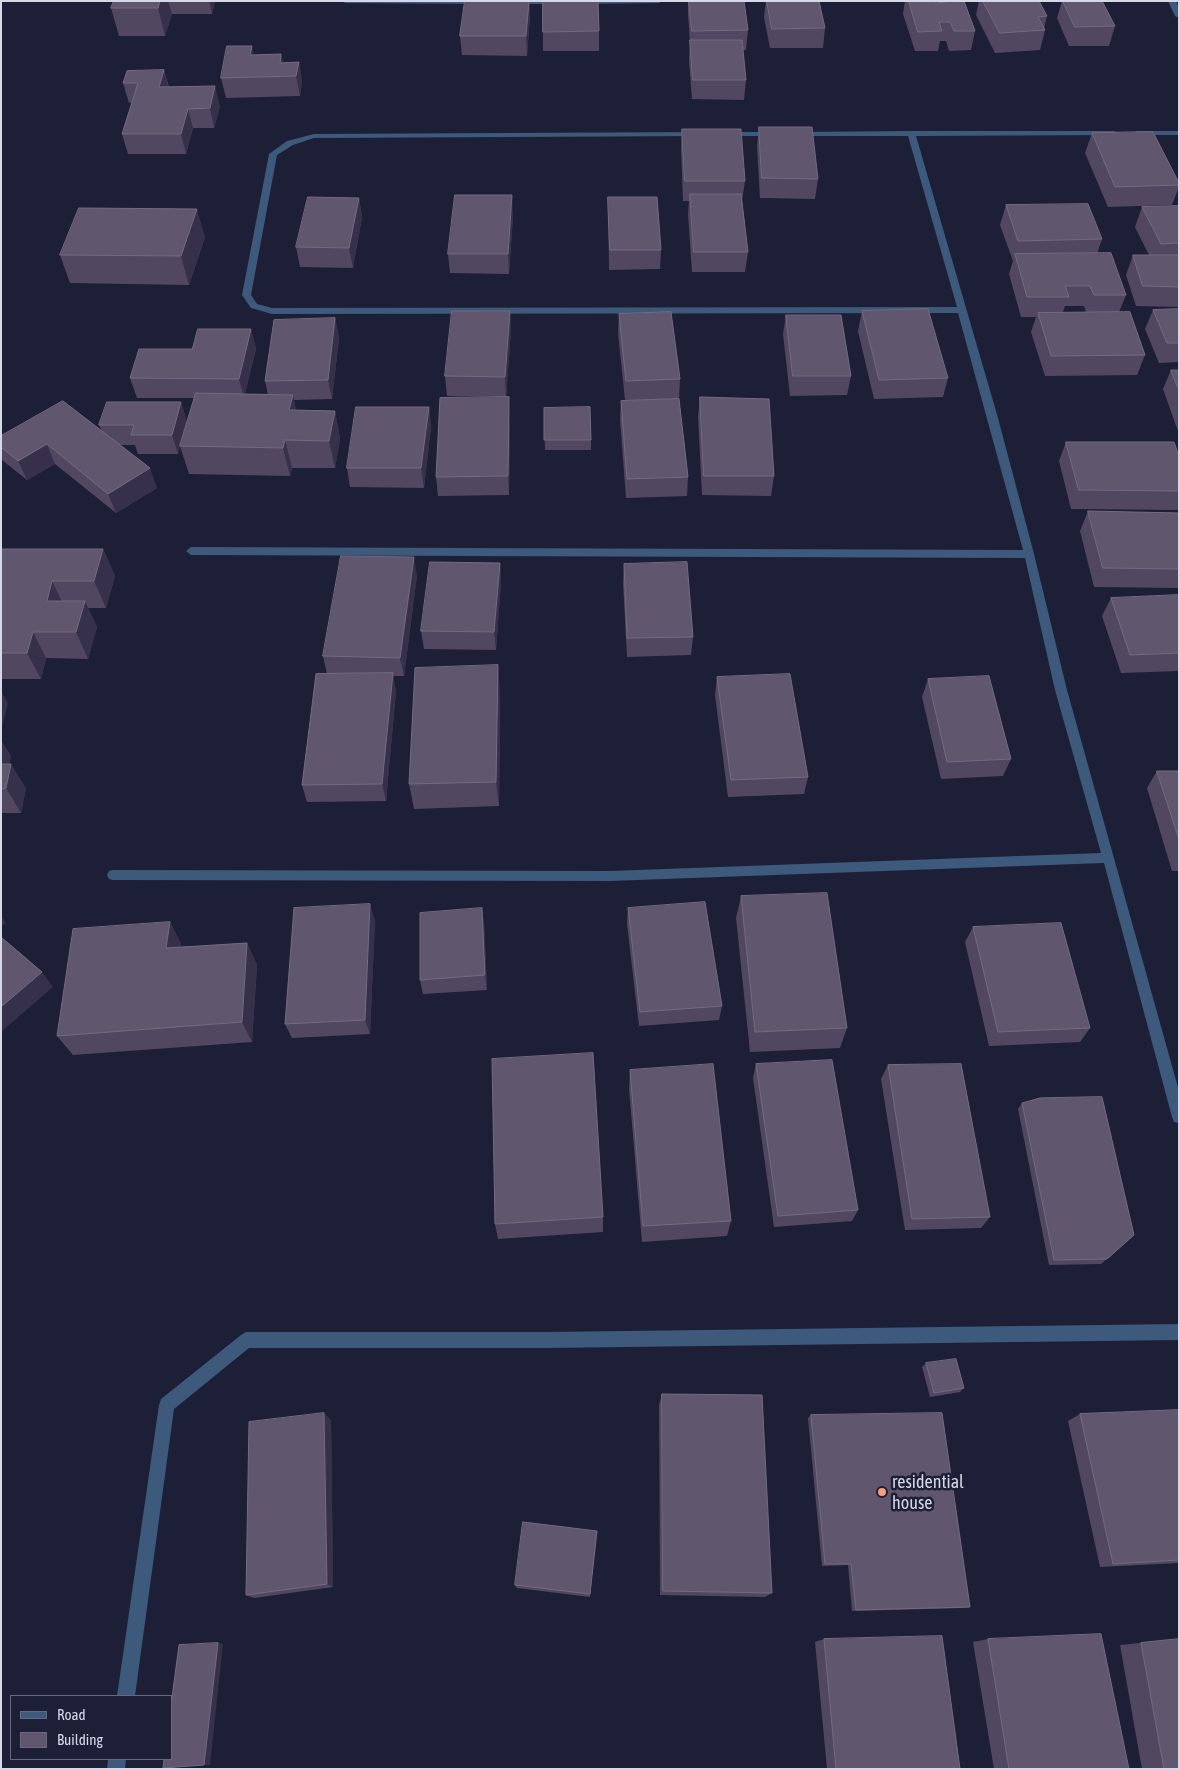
<!DOCTYPE html>
<style>
body{margin:0}
#map{position:relative;width:1180px;height:1770px;overflow:hidden;background:#1d1f37;font-family:"Asap Condensed",sans-serif}
canvas{display:block}
.frame{position:absolute;inset:0;border:2px solid #d6d8e8;pointer-events:none}
.legend{position:absolute;left:10px;top:1695px;width:162px;height:65px;box-sizing:border-box;background:#1d1f37;border:1px solid #67697e;margin:0;padding:6px 9px;list-style:none;font-size:15px;color:#d6d8e8}
.legend li{display:flex;align-items:center;gap:10px;height:25px}
.legend b{width:25px;border:1px solid #67697e}
</style>
<div id="map">
<canvas width="1180" height="1770"></canvas>
<div class="frame"></div>
<ul class="legend">
<li><b style="height:6px;background:#3d597c"></b>Road</li>
<li><b style="height:14px;background:#60576f"></b>Building</li>
</ul>
</div>
<script>
const ctx = document.querySelector('canvas').getContext('2d');
ctx.lineJoin = 'round';
function paint(path, color) { ctx.fillStyle = color; ctx.fill(path, 'evenodd'); }
function stroke(path, color, width, dash) { ctx.strokeStyle = color; ctx.lineWidth = width; ctx.lineCap = dash ? 'butt' : 'round'; ctx.setLineDash(dash || []); ctx.stroke(path); }
function drawText(font, color, halo, rows, align = 'center') {
  ctx.font = font + ' "Asap Condensed",sans-serif'; ctx.lineWidth = 5; ctx.setLineDash([]); ctx.textBaseline = 'middle'; ctx.strokeStyle = halo; ctx.fillStyle = color; for (const [text, x, y, turn = 0] of rows) {
    ctx.save(); ctx.translate(x, y); ctx.rotate((+turn || 0) * Math.PI / 180); ctx.textAlign = isNaN(turn) ? turn : align; if (halo) ctx.strokeText(text, 0, 0); ctx.fillText(text, 0, 0); ctx.restore();
  }
}
const minor = new Path2D(`
 M342,1H485L486,2L482,4L345,3Z
 M562,1L559,4H512L508,2Z
 M579,1H662L659,3L582,4Z
 M1168,1H1176L1179,8V18L1175,16Z
 M911,131H1114L1118,133L1114,135L916,136L998,418L1034,554L1067,690L1179,1091V1123L1174,1122L1172,1117L1104,863L610,881L113,880L109,879L107,875L109,871L113,870L610,871L1101,853L1055,690L1025,558L191,555L186,551L191,547L1023,550L958,313L272,314L251,308L242,295L269,154L287,141L314,134L699,132H702V136L314,138L293,145L277,155L251,295L257,304L272,308L957,307L908,136H796L792,134L796,132Z
 M1136,131H1179V135H1139L1135,133Z
 M721,132H774L778,134L774,136H721Z
 M1179,1324V1340L547,1348H249L174,1409L135,1696H117L159,1405L161,1399L241,1335L246,1332H547Z
 M108,1759H126L125,1769H107Z`);
const wall = new Path2D(`
 M114,1H215L212,14H172L165,36H119L111,8Z
 M465,1H529L530,15L527,56L462,55L460,36Z
 M688,1H744L748,30L746,50H743L746,80L744,100L692,99L689,60L690,42L688,15Z
 M766,1H819L825,28L823,48H770L764,17Z
 M905,1H935V3L941,2V1H964L975,31L971,50L949,51L946,41H940L938,51H915L903,14Z
 M979,1H1039L1047,16L1044,28L1045,30L1040,50L995,53L976,15Z
 M1062,1H1102L1115,26L1109,46H1069L1057,18Z
 M599,31V51H543V32Z
 M281,54L283,63L299,62L302,82L300,96L226,98L221,78L254,55Z
 M164,70L169,87L220,106L214,128H193L186,154H128L122,134L132,102L129,103L123,83Z
 M759,127L818,179L815,199L760,198L757,146Z
 M682,129L745,181L742,201L748,252L745,272H692L688,214L689,201H683L681,149Z
 M1092,133L1179,183V187L1172,205L1108,207L1085,153Z
 M608,197L661,250L660,269L609,270Z
 M359,198L362,217L353,268L300,267L296,247Z
 M1006,205L1102,239L1097,254L1126,295L1119,312L1145,355L1137,375L1045,376L1031,332L1036,317H1021L1009,274L1013,261L1000,225ZM1065,306H1084L1086,312H1063Z
 M1179,206V307L1136,306L1126,275L1133,255H1149L1135,227L1142,207Z
 M513,215L509,274L450,273L448,254Z
 M205,237L189,285L70,283L60,255Z
 M1179,309V362L1159,363L1145,329L1153,310Z
 M510,311L511,331L506,397L447,396L445,376Z
 M862,311L948,378L943,397L874,399L858,331Z
 M619,314L680,379L679,399L688,477L687,496L626,498L620,420L621,401L625,400L618,333Z
 M786,315L851,376L847,395L790,396L783,334Z
 M335,318L339,338L332,399L294,400L296,410L335,411L340,439L335,468H292L290,476L189,474L180,446L178,454H138L135,445H119L157,488L116,513L55,464L27,480L2,460L1,457V436L102,431L99,425L181,402L187,422L181,443L194,398H137L130,378L192,349L251,329L256,349L245,394L268,395L265,381Z
 M1171,370H1179V434L1163,389Z
 M700,397L774,476L771,496L702,495L698,417Z
 M429,407L431,427L424,488L350,487L347,468Z
 M544,408L591,440V450H545Z
 M510,416L509,495L438,496L436,477Z
 M1066,442L1179,456V510L1071,509L1059,461Z
 M1088,511L1179,513V588L1094,587L1080,531Z
 M1,549H103L115,576L106,608H88L97,627L88,659L46,658L41,679H1Z
 M500,563L501,582L496,650L424,649L421,631Z
 M624,564L693,637L691,655L627,657L623,583Z
 M417,575L404,676H393L396,691L386,801L307,802L302,785L327,674L323,656Z
 M1179,595V671L1121,673L1102,616L1111,598Z
 M717,677L808,777L804,794L728,797L715,695Z
 M928,679L1011,759L1003,776L941,779L922,697Z
 M500,691L499,806L414,809L409,784Z
 M1,741L11,756L9,764L26,788L21,813H1Z
 M1157,771H1179V871H1172L1147,788Z
 M741,896L847,1028L840,1048L750,1052L736,918Z
 M482,908L484,924L487,990L423,994L420,980Z
 M628,908L722,1006L719,1020L639,1026L627,924Z
 M375,920L370,1034L292,1038L285,1024Z
 M170,922L181,944V947L247,943L257,965L252,1042L73,1055L57,1036Z
 M973,927L1090,1028L1080,1042L989,1046L965,942Z
 M756,1064L858,1210L852,1221L774,1227L753,1078Z
 M888,1065L990,1217L981,1228L905,1230L881,1079Z
 M630,1070L731,1221L727,1236L642,1242L629,1089Z
 M1022,1103L1134,1235L1101,1264L1049,1265L1018,1109Z
 M603,1217V1232L498,1239L495,1224Z
 M926,1363L964,1388L960,1392L930,1397L922,1367Z
 M662,1394L772,1593L765,1597L660,1595L659,1405Z
 M1179,1410V1563L1100,1567L1068,1421L1080,1414Z
 M811,1415L970,1607L964,1608L852,1611L848,1565L822,1566L808,1418Z
 M331,1420L333,1587L254,1598L246,1595Z
 M596,1535L590,1597L517,1588L515,1585Z
 M824,1639L960,1769H827L815,1642Z
 M988,1639L1129,1769H994L973,1642Z
 M1179,1639V1769H1142L1120,1645Z`);
const shadedWall = new Path2D(`
 M160,1H168L172,14L165,36L158,8Z
 M209,1H215L212,14Z
 M529,1L530,15L527,56L526,36Z
 M252,46L256,65L250,55Z
 M281,54L285,74L280,63Z
 M299,62L302,82L300,96L296,76Z
 M164,70L169,90L159,87Z
 M215,86L220,106L214,128L210,108Z
 M188,109L193,128L186,154L181,134Z
 M512,195L513,215L509,274L508,254Z
 M359,198L362,217L353,268L349,248Z
 M197,209L205,237L189,285L181,256Z
 M510,311L511,331L506,397L505,377Z
 M335,318L339,338L332,399L328,380Z
 M251,329L256,349L244,398L239,379Z
 M293,395L299,423L289,410Z
 M509,397L510,416L509,495L508,476Z
 M181,402L187,422L178,454L172,435Z
 M429,407L431,427L424,488L421,468Z
 M335,411L340,439L335,468L329,441Z
 M285,440L292,468L290,476L283,448Z
 M47,444L55,464L27,480L18,461Z
 M150,468L157,488L116,513L108,494Z
 M103,549L115,576L106,608L94,581Z
 M414,557L417,575L404,676L400,658Z
 M500,563L501,582L496,650L494,632Z
 M52,581L65,608L47,601Z
 M85,601L97,627L88,659L76,632Z
 M33,632L46,658L41,679L27,653Z
 M498,665L500,691L499,806L496,782Z
 M393,673L396,691L386,801L382,784Z
 M1,691L8,703L1,731Z
 M1,741L11,756L3,789L1,787Z
 M11,764L26,788L21,813L6,788Z
 M370,904L375,920L370,1034L365,1020Z
 M482,908L484,924L487,990L485,975Z
 M1,916L6,923L1,926Z
 M170,922L181,944L178,970L166,948Z
 M247,943L257,965L252,1042L242,1022Z
 M42,972L53,987L1,1032V1007Z
 M324,1413L331,1420L333,1587L327,1584Z
 M218,1643L223,1644L210,1765H204Z`);
const building = new Path2D(`
 M114,1H160L158,8H111Z
 M465,1H529L526,36H460Z
 M543,1H598L599,31L543,32Z
 M689,1H744L748,30L692,31Z
 M767,1H819L825,28L772,29Z
 M909,1H935V3L946,2L945,1H964L975,31H954L950,22H939L942,31L918,32Z
 M983,1H1039L1047,16L1038,17L1045,30L1000,33Z
 M1063,1H1102L1115,26L1075,27Z
 M690,40H742L746,80H693Z
 M227,46H252L250,55L281,54L280,63L299,62L296,76L221,78Z
 M164,70L159,87L215,86L210,108L188,109L181,134H122L138,83H123L127,71Z
 M759,127H812L818,179L762,178Z
 M682,129H741L745,181H685Z
 M1153,132L1179,183V185L1115,187L1092,133Z
 M690,194H741L748,252H694Z
 M455,195H512L508,254H448Z
 M308,197L359,198L349,248L296,247Z
 M608,197H657L661,250H610Z
 M1088,204L1102,239L1018,241L1006,205Z
 M1179,206V243L1161,244L1142,207Z
 M79,208L197,209L181,256L60,255Z
 M1111,253L1126,295H1094L1090,286H1065L1069,297H1027L1015,254Z
 M1133,255H1179V287L1143,286Z
 M928,309L948,378L879,380L862,311Z
 M1179,309V343H1167L1153,310Z
 M452,311H510L505,377L445,376Z
 M671,312L680,379L626,381L619,314Z
 M1130,312L1145,355L1051,356L1038,313Z
 M786,315H841L851,376H793Z
 M335,318L328,380L265,381L274,320Z
 M198,329H251L239,379L130,378L139,349H192Z
 M1171,370H1179V390Z
 M196,393L293,395L289,410L335,411L329,441L285,440L283,448L180,446Z
 M509,397L508,476L436,477L440,398Z
 M700,397L769,399L774,476H704Z
 M679,399L688,477L627,479L621,401Z
 M63,401L150,468L108,494L47,444L18,461L1,447V436Z
 M107,402H181L172,435H131L134,425H99Z
 M356,407H429L421,468H347Z
 M590,407L591,440H544V408Z
 M1066,442H1174L1179,456V491L1079,490Z
 M1088,511L1179,513V569L1103,568Z
 M1,549H103L94,581H52L47,601H85L76,632H33L27,653H1Z
 M341,556L414,557L400,658L323,656Z
 M430,562L500,563L494,632L421,631Z
 M687,562L693,637L627,638L624,564Z
 M1179,595V653L1130,655L1111,598Z
 M498,665L496,782L409,784L415,668Z
 M393,673L382,784L302,785L316,674Z
 M790,674L808,777L731,780L717,677Z
 M989,676L1011,759L947,762L928,679Z
 M1,764H11L6,788L1,789Z
 M1157,771H1179V839Z
 M827,893L847,1028L755,1032L741,896Z
 M705,902L722,1006L640,1012L628,908Z
 M370,904L365,1020L285,1024L294,908Z
 M482,908L485,975L420,980V913Z
 M170,922L166,948L247,943L242,1022L57,1036L73,929Z
 M1061,923L1090,1028L998,1032L973,927Z
 M1,937L42,972L1,1007Z
 M593,1053L603,1217L495,1224L492,1059Z
 M832,1060L858,1210L778,1216L756,1064Z
 M713,1064L731,1221L643,1226L630,1070Z
 M961,1064L990,1217L912,1219L888,1065Z
 M1102,1097L1134,1235L1107,1259L1054,1260L1022,1103L1040,1098Z
 M956,1359L964,1388L934,1393L926,1363Z
 M662,1394L762,1395L772,1593L663,1591Z
 M1179,1410V1560L1113,1564L1080,1414Z
 M324,1413L327,1584L246,1595L249,1422Z
 M942,1413L970,1607L856,1610L851,1564H825L811,1415Z
 M523,1522L597,1531L590,1594L515,1585Z
 M1101,1634L1129,1769H1009L988,1639Z
 M942,1636L960,1769H836L824,1639Z
 M1179,1639V1769H1164L1141,1643Z
 M218,1643L204,1765L163,1768L164,1759H171V1705L179,1645Z`);
const markers = [
 [882,1492,5,"#f1a17d"]
];
const nearPoinames = [
 ["residential",892,1482],
 ["house",892,1503]
];
paint(minor, '#3d597c');
paint(wall, '#524760');
paint(shadedWall, '#37304a');
paint(building, '#60576f');
stroke(building, '#736b82', 1);
for (const [x, y, r, color] of markers) { const dot = new Path2D(); dot.arc(x, y, r, 0, 2 * Math.PI); ctx.fillStyle = color; ctx.fill(dot); stroke(dot, '#1d1f37', 2); }
drawText('18px', '#d6d8e8', '#1d1f37', nearPoinames, 'left');
</script>
